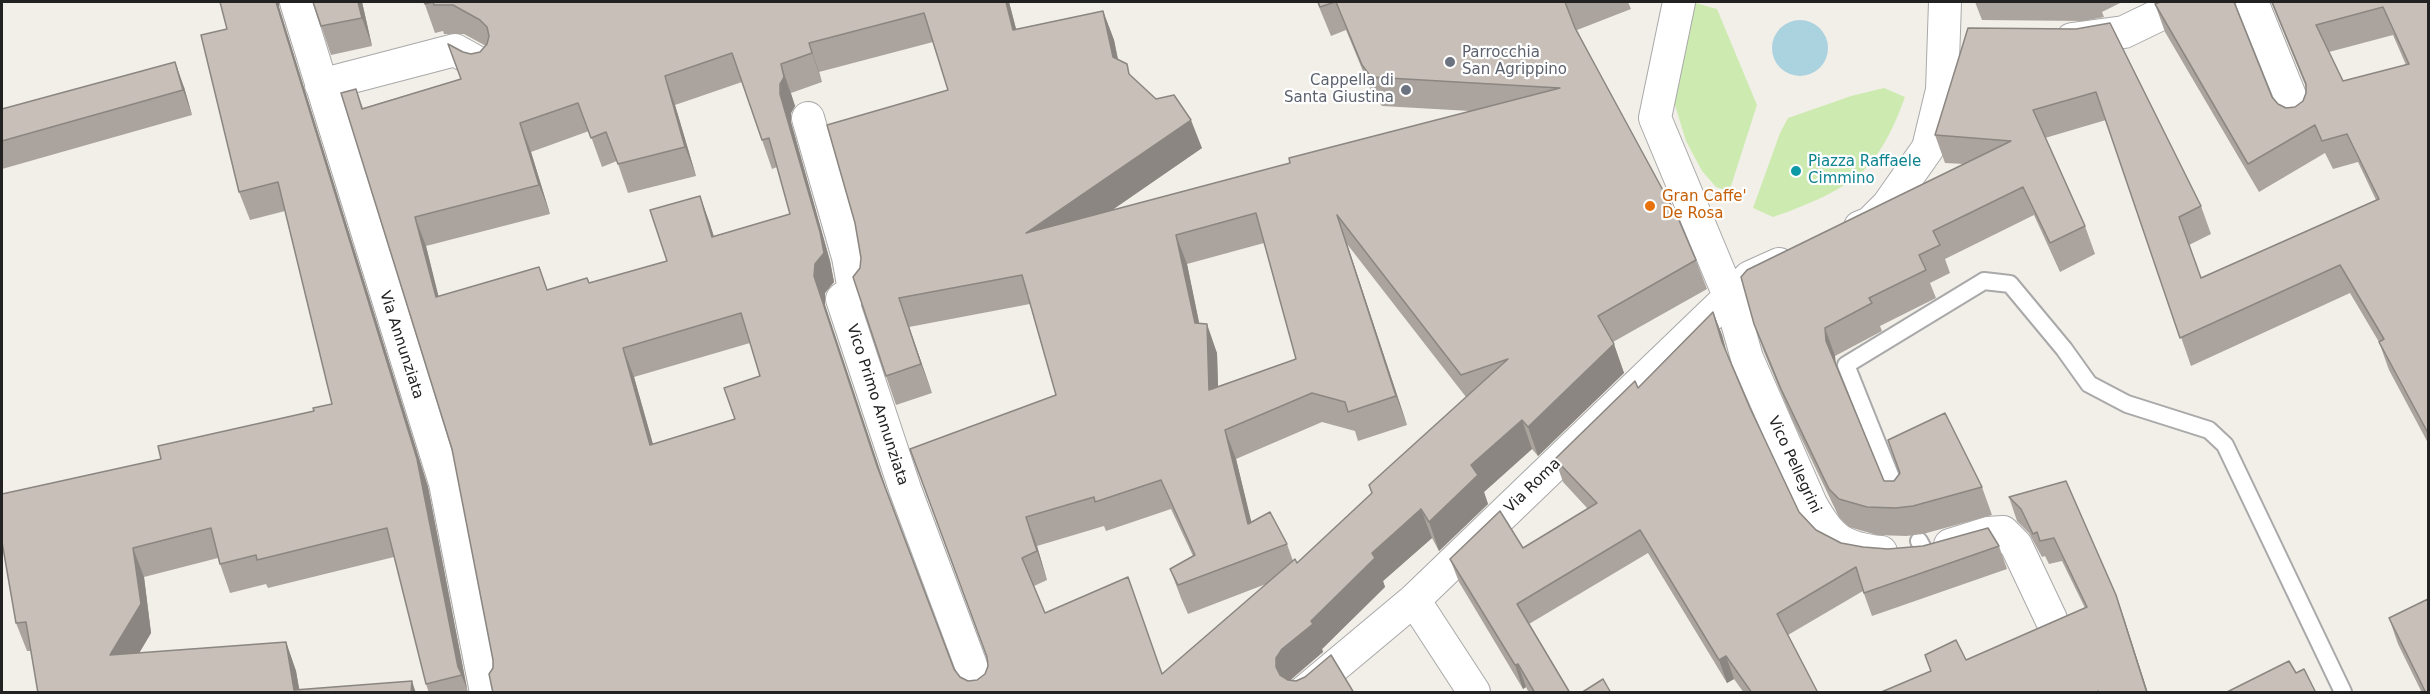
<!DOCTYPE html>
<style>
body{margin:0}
#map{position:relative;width:2430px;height:694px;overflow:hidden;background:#f2efe9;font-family:"DejaVu Sans",sans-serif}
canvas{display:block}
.frame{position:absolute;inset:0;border:3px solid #222;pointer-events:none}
</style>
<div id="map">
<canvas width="2430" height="694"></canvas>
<div class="frame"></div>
</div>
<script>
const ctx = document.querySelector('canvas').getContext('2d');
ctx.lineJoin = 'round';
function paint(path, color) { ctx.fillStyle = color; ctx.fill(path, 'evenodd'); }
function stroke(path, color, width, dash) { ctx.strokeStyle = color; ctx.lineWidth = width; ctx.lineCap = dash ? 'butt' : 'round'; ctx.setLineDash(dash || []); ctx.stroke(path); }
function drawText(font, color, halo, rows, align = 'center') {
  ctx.font = font + ' "DejaVu Sans",sans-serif'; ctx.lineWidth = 4.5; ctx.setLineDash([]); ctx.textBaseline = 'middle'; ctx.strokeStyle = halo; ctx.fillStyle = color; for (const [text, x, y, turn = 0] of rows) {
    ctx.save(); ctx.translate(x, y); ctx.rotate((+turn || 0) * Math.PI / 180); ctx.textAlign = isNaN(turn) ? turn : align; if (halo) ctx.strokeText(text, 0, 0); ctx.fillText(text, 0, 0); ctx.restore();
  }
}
const grass = new Path2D(`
 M1692,2L1717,9L1757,105L1731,186L1725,190L1716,187L1702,171L1686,141L1673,99Z
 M1884,88L1905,97C1896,122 1885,147 1867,167C1846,190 1802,207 1773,217L1753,208L1780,133L1788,118L1851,96Z`);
const water = new Path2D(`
 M1772 48a28 28 0 1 1 56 0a28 28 0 1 1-56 0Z`);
const service = new Path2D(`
 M1900,500L1846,365L1984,281L2010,284L2064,349L2089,384L2127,404L2209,430L2225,445L2343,692
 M1919,541L1925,552`);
const minor = new Path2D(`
 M296,2L445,483L486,692
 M1679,2L1655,118L1730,298L1747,358L1811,504C1830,538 1841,548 1881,552
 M2252,2L2299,118
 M2072,39L2124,32L2186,2
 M321,85L455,50L482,65
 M808,118L848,257L854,290L842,299L905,489L981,692
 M1860,227L1870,223L1888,205L1928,148L1942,90L1945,2
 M1950,545L1988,533L2003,532L2016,545L2051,619
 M1414,600L1474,692
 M1304,692L1414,600L1750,277L1779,264`);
const wall = new Path2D(`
 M313,2H362L372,46L331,55Z
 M424,2H1009L1016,29L1103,11L1114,40L1118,59L1132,77L1202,148L1112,210L1290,163L1470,111L1382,106L1372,93L1346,30L1331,36L1317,2H1628L1631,9L1577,30L1696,260L1707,289L1613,342L1624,373L1538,456L1532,449L1484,492L1488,504L1439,551L1432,538L1383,581L1385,587L1322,649L1323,652L1291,680L1354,693L493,668V660L452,449L356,89L363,108L461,79L463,52L471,54L480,52L486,46L464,34H444L443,31L435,33ZM933,42L948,90L860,268L886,376L896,405L932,393L909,327L1030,304L1056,395L988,666L985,674L977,680L968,681L960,677L954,669L886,488L825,305V293L834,282L830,261L791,122V113L795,106L791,93L822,82L819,72ZM742,82L772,169L777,167L790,214L714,236L700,196L667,261L589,283L547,290L438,296L426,246L550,214L531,152L589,131L602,167L617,161L628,193L696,176L675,105ZM1264,243L1296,359L1218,386L1217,353L1199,323L1187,264ZM1347,244L1466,397L1372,493L1297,563L1293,561L1287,544L1251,522L1236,459L1322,422L1355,431L1358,441L1407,425ZM750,343L760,376L735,419L653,444L634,377ZM1171,509L1193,556L1170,569L1181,598L1188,614L1266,584L1162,674L1045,613L1034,586L1047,580L1037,546L1104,526L1106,531Z
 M1975,2H2122L2102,12L2104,17L2084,21L1982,20Z
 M2271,2H2428V443L2389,370L2379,342L2350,293L2191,366L2106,120L2045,138L2085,226L2095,254L2060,272L2034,215L1945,259L1950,273L1930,283L1936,298L1880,326L1882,331L1835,356L1836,365L1884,481L1982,487L1992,515L1923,534L1906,536L1877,535L1849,527L1839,517L1791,417L1764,352L1754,324L1964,164L1945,163L1935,135L2076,29L2201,206L2211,234L2189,245L2201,278L2376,200L2358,162L2333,169L2325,153L2259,192L2165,32L2155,4L2235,5L2272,97L2278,104L2286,108L2295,107L2303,101L2306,93V87ZM2393,35L2406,65L2343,81L2329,52Z
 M279,7L428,487L468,693H429L426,684L394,557L268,588L266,584L230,593L218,558L144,577L151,633L139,653L286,642L296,671L299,690L416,693H38L31,651H27L16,623L161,459L314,411L332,404L285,211L250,220L239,192L227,29Z
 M184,87L192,115L2,169V109Z
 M1713,312L1722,335L1727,355L1750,408L1799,512L1816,530L1841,543L1863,547L1888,549L1999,546L2007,569L1872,616L1863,591L1788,635L1818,693H1744L1734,679L1727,683L1648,553L1529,624L1570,693H1529L1526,687L1523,689L1459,582L1450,559L1523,548L1588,509L1563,482L1555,459L1638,388Z
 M2066,481L2116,595L2148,693H1879L1931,671L1925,655L1966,660L2085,608L2062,561L2049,564L2045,556L2042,557L2029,533L2017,521L2009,497Z
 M2389,618L2428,693H2422L2398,644Z`);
const shadedWall = new Path2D(`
 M276,2H279V7L428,487L467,689L458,667Z
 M358,2H362L372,46L362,18Z
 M1006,2H1009L1024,59L1013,30Z
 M1103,11L1114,40L1123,85L1113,57Z
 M809,43L819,72L822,82L812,53Z
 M175,62L184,87L192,115L183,90Z
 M781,64L795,106L791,113V122L830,261L834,282L825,293V305L888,495L877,466L814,276L780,94Z
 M665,76L675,105L696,176L685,147Z
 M1191,120L1202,148L1037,262L1026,233Z
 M520,123L531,152L550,214L539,185Z
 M700,196L710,224L722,266L712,237Z
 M1337,215L1347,244L1407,425L1396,396Z
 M415,217L426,246L446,326L436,297Z
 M1176,235L1187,264L1205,351L1195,323Z
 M899,298L909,327L932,393L921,364Z
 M1713,312L1722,335L1730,365L1722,342Z
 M1207,324L1217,353L1219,418L1209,390Z
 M1825,328L1835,356L1836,369L1826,341Z
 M1614,344L1624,373L1538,456L1528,427Z
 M623,348L634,377L661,473L650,445Z
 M1522,420L1532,449L1484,492L1488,504L1439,551L1429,522L1471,465Z
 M1225,430L1236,459L1259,553L1248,524Z
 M1421,509L1432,538L1383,581L1385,587L1322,649L1323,652L1292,678L1287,686L1276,667V658L1282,649L1311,621L1372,553Z
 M1026,517L1037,546L1047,580L1037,551Z
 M133,548L144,577L151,633L121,684L110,655Z
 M2116,595L2124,618L2148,693H2147Z
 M286,642L296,671L300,693H294Z
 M1726,656L1734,679L1727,683L1719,660Z
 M1518,664L1526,687L1523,689L1515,665Z
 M412,681L416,693H411Z`);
const building = new Path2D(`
 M220,2H276L417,459L458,667L462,675L426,684L387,528L257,560L256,555L220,564L211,528L133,548L141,604L110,655L286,642L294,690L412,681L411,693H38L26,622L16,623L2,542V494L161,459L158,446L314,411L313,408L332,404L278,182L239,192L201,35L227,29Z
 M313,2H358L362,18L321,26Z
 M424,2H1006L1013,30L1103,11L1113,57L1127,64L1129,74L1156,99L1174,95L1191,120L1026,233L1290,163L1289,158L1560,88L1371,77L1362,65L1336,2H1567H1565L1575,28L1678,218L1696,260L1598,316L1614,344L1528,427L1522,420L1471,465L1478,475L1429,522L1421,509L1372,553L1375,558L1311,621L1313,624L1282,649L1276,658V667L1280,675L1288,680L1296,681L1305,677L1331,655L1354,693H493L489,674L493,668V660L452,449L341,93L356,89L362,109L461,79L448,44L463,52L471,54L480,52L487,44L489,36L487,27L480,20L453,5H434L433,2L425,4ZM924,13L948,90L827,125L855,223L861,258L860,268L853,277L886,376L921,364L899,298L1022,275L1056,395L910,449L987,657L988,666L985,674L977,680L968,681L960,677L954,669L877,466L814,276L815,264L824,253L820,232L780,94V84L784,77L781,64L812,53L809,43ZM732,53L762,140L769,138L790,214L712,237L700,196L650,210L667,261L589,283L587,278L547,290L539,267L436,297L415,217L539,185L520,123L578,103L591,138L606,132L618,164L685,147L665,76ZM1256,213L1296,359L1209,390L1207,324L1195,323L1176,235ZM1337,215L1461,375L1508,359L1369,485L1372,493L1297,563L1295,559L1162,674L1128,577L1045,613L1022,558L1037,551L1026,517L1094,497L1095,502L1161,480L1195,555L1170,569L1178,585L1287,544L1270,512L1248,524L1225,430L1312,393L1345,402L1348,412L1396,396ZM741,313L760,376L724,388L735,419L650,445L623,348Z
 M1318,2H1335L1320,7Z
 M2160,2H2234L2272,97L2278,104L2286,108L2295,107L2303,101L2306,93V84L2272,2H2428V433L2379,342L2384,339L2340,265L2180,338L2096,92L2033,110L2085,226L2050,243L2023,187L1933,231L1940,245L1919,255L1926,270L1869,298L1872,303L1825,328L1826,341L1884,481H1894L1900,473L1888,440L1945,413L1982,487L1913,506L1896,508L1867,507L1839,499L1829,489L1781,389L1754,324L1741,277L1747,270L2011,141L1935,135L1968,28L2076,29L2110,23L2201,206L2179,217L2201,278L2379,199L2347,134L2322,141L2315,125L2248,164L2155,4ZM2383,7L2409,64L2343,81L2316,25Z
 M175,62L183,90L2,141V109Z
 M1713,312L1722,342L1750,408L1799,512L1816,530L1841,543L1863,547L1888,549L1923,546L1988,528L1999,546L1864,593L1856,567L1777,614L1818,693H1752L1726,656L1719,660L1640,530L1517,604L1570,693H1535L1518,664L1515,665L1450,559L1500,511L1523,548L1597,503L1555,459L1635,381L1638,388Z
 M2066,481L2116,595L2147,693H2099L2098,691L2095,693H1879L1931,671L1925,655L1956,640L1966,660L2087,607L2054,538L2040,541L2037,532L2033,534L2021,509L2009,497Z
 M2428,599V693H2426L2389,618Z
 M2289,661L2296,673L2304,669L2316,693H2225Z
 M1603,679L1611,693H1581Z`);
const markers = [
 [1450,62,6,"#6b7280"],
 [1406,90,6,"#6b7280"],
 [1796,171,6,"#0f9aa8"],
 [1650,206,6,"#e8710a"]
];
const worshipNames = [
 ["Parrocchia",1462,53],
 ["San Agrippino",1462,70],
 ["Cappella di",1394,81,"right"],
 ["Santa Giustina",1394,98,"right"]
];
const cultureNames = [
 ["Piazza Raffaele",1808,162],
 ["Cimmino",1808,179]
];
const foodNames = [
 ["Gran Caffe'",1662,197],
 ["De Rosa",1662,214]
];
const streetNames = [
 ["Via Annunziata",401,345,72],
 ["Vico Primo Annunziata",877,405,72],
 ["Vico Pellegrini",1794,465,65],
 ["Via Roma",1533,486,-44]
];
paint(grass, '#cdebb0');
paint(water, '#aad3df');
stroke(service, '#a9a9a9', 20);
stroke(minor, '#a9a9a9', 34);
stroke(service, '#fff', 16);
stroke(minor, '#fff', 32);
paint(wall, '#aba49e');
paint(shadedWall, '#8b8681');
paint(building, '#c7bfb8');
stroke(building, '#8b8681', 1.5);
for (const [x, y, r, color] of markers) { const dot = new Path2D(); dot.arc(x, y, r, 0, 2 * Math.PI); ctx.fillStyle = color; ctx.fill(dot); stroke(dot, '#fff', 2); }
drawText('15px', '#5b616d', '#fff', worshipNames, 'left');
drawText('15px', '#0d838f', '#fff', cultureNames, 'left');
drawText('15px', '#c56008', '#fff', foodNames, 'left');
drawText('15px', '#222', '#fff', streetNames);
</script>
